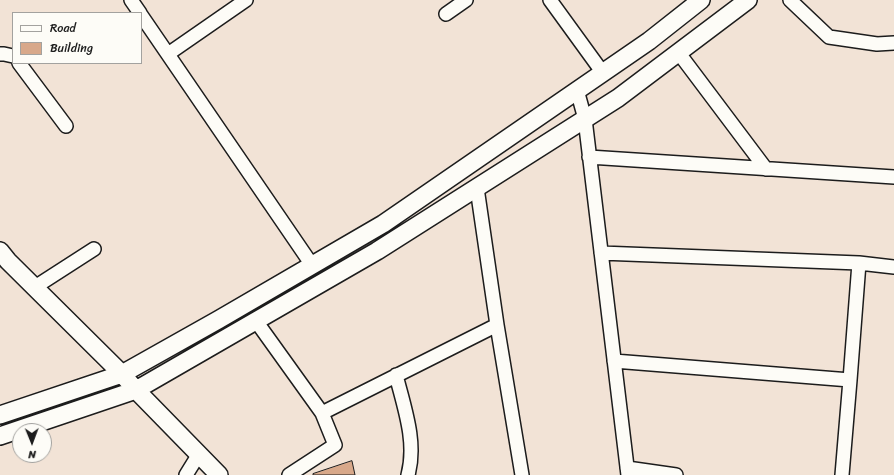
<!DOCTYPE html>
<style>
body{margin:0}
#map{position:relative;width:894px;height:475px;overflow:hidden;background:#f2e3d6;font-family:Sriracha,sans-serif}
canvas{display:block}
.legend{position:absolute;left:12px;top:12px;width:130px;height:52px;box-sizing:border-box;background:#fdfcf7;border:1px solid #a3a29f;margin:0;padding:5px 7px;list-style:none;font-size:12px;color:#1c1c1c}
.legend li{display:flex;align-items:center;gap:8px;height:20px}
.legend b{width:20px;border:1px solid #a3a29f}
.north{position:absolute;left:12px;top:423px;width:40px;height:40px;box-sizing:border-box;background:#fdfcf7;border:1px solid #a3a29f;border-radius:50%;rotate:179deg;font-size:11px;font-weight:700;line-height:16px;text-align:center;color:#1c1c1c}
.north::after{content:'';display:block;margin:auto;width:14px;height:18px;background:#1c1c1c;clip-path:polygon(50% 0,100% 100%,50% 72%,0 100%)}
</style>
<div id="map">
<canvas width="894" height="475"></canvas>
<ul class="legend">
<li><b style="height:5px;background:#fdfcf7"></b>Road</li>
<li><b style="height:11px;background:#d8a88a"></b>Building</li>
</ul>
<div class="north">N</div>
</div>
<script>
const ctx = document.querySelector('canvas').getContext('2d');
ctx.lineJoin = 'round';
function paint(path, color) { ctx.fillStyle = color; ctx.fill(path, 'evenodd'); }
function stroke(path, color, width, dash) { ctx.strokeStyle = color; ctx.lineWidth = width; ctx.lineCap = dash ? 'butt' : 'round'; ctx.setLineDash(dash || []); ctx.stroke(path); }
const building = new Path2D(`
 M352,461L355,475H313V474Z`);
const minor = new Path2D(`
 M131,0L140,13
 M550,0L603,73
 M790,0L829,37L877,44L894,43
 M446,14L466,0
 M141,15L312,265
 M678,52L766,169
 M0,54H4L13,56
 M168,54L246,0
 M19,63L66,126
 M577,90L585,119L628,475
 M589,157L894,177
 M477,188L497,325L522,475
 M601,253L859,263L894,267
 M35,287L94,249
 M256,321L322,413
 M614,361L850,380L842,475
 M396,375C404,407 417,442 408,475
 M850,380L859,263
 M627,468L676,475
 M186,475L199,454
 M289,475L335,445L322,413L497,325`);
const major = new Path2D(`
 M0,251L8,261L122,374L136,390L219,475
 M0,415L122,374L218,320L383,224L649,41L701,0
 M0,436L136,390L377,251L618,98L748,0`);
paint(building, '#d8a88a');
stroke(building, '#1c1c1c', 1);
stroke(minor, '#1c1c1c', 16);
stroke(major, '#1c1c1c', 20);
stroke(minor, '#fdfcf7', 13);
stroke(major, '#fdfcf7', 17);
</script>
